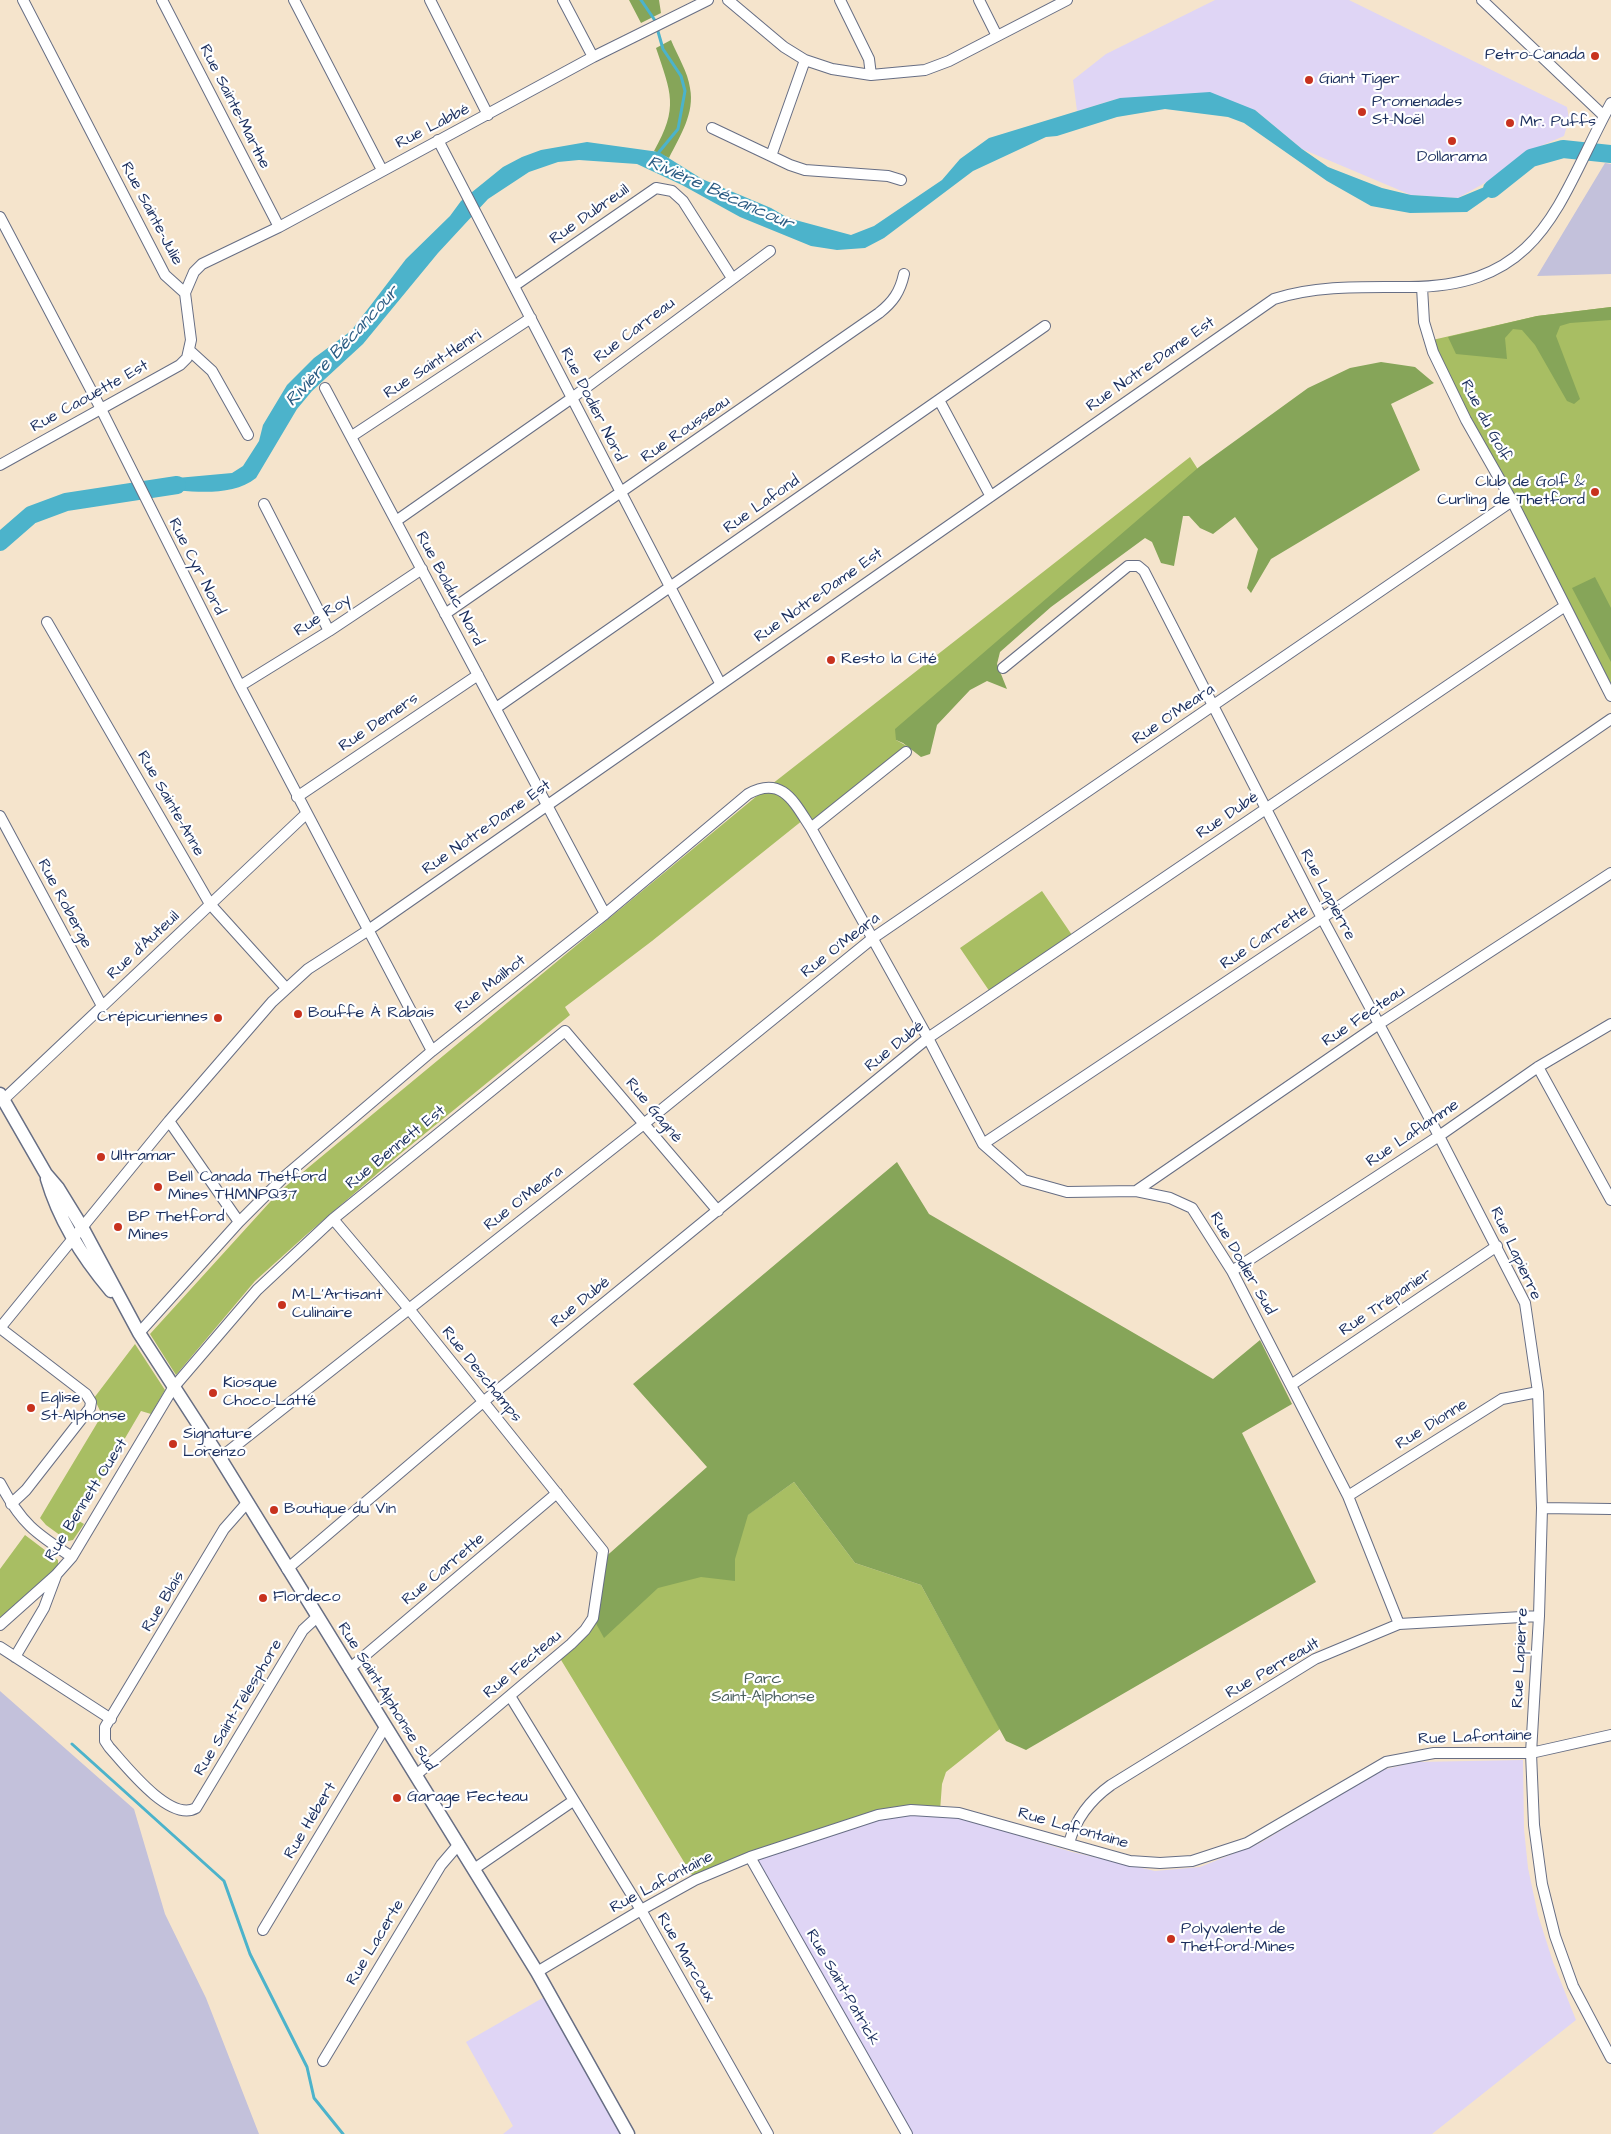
<!DOCTYPE html>
<meta charset="utf-8">
<style>
body{margin:0}
canvas{display:block;background:#f5e4cc}
</style>
<canvas width="1611" height="2134"></canvas>
<script>
const ctx = document.querySelector('canvas').getContext('2d');
ctx.lineJoin = 'round';
function paint(path, color) { ctx.fillStyle = color; ctx.fill(path, 'evenodd'); }
function stroke(path, color, width, dash) { ctx.strokeStyle = color; ctx.lineWidth = width; ctx.lineCap = dash ? 'butt' : 'round'; ctx.setLineDash(dash || []); ctx.stroke(path); }
function drawText(font, color, halo, rows, align = 'center') {
  ctx.font = font + ' "Architects Daughter",sans-serif'; ctx.lineWidth = 4.5; ctx.setLineDash([]); ctx.textBaseline = 'middle'; ctx.strokeStyle = halo; ctx.fillStyle = color; for (const [text, x, y, turn = 0] of rows) {
    ctx.save(); ctx.translate(x, y); ctx.rotate((+turn || 0) * Math.PI / 180); ctx.textAlign = isNaN(turn) ? turn : align; if (halo) ctx.strokeText(text, 0, 0); ctx.fillText(text, 0, 0); ctx.restore();
  }
}
const built = new Path2D(`
 M1215,0H1349L1567,107L1569,119L1564,136L1543,145L1508,170L1458,198L1411,195L1302,149L1255,110L1120,98L1077,111L1073,80L1106,54Z
 M1523,1760L1524,1829L1528,1868L1538,1915L1553,1962L1576,2020L1432,2134H911L750,1857L878,1815L940,1811L1072,1852L1155,1871L1200,1867L1260,1843L1382,1770L1416,1762Z
 M546,1996L623,2134H503L513,2126L466,2042Z`);
const industrial = new Path2D(`
 M1605,163L1611,164V274L1537,276Z
 M0,1691L134,1809L165,1914L206,1998L259,2134H0Z`);
const green = new Path2D(`
 M1611,307V696L1428,341L1537,316Z
 M1190,457L1199,471L896,740L907,746L813,822L808,816L652,941L565,1007L570,1015L400,1154L306,1235L255,1281L176,1375L150,1334L280,1191L758,795Z
 M1042,891L1074,938L992,995L960,948Z
 M135,1344L165,1390L151,1414L141,1411L77,1520L84,1524L73,1540L68,1541L46,1525L40,1518L102,1415L94,1398Z
 M794,1482L855,1563L921,1585L1000,1729L946,1772L942,1784L940,1811L878,1815L695,1880L558,1655L585,1630Z
 M25,1535L58,1560V1566L0,1620V1569Z`);
const forest = new Path2D(`
 M629,0H659L661,13L641,23Z
 M671,40C677,55 688,72 690,88C695,113 680,136 669,158L654,151C679,107 671,93 656,48Z
 M1611,307V320L1570,323L1560,326L1556,336L1580,399L1574,404L1567,401L1535,345L1522,330L1513,329L1505,338L1507,359L1456,354L1448,337L1537,316Z
 M1381,362L1415,367L1434,383L1391,404L1420,470L1271,559L1251,593L1247,588L1258,549L1235,517L1213,534L1200,528L1189,516H1183L1174,566L1161,563L1152,542L1145,538L1051,607L1000,652L997,664L1007,689L987,681L970,690L937,725L930,754L921,757L903,743L896,740L895,729L1199,467L1308,388L1350,368Z
 M1595,577L1611,608V662L1572,588Z
 M897,1162L929,1214L1213,1379L1260,1340L1292,1404L1242,1433L1316,1582L1026,1750L1006,1741L921,1585L855,1563L794,1482L748,1515L735,1559V1581L701,1577L658,1588L604,1638L593,1618L602,1560L707,1467L633,1384Z`);
const water = new Path2D(`
 M1210,92L1255,110L1302,149L1328,167L1382,188L1411,195L1458,198L1511,176L1487,198L1467,212L1410,213L1371,206L1327,181L1244,123L1228,117L1165,109L1117,117L1057,136L1046,137L973,171L884,238L865,248L837,250L811,246L740,217L682,185L637,164L579,160L558,162L529,172L488,199L438,253L363,344L312,391L297,409L256,478C230,499 186,490 155,489V480L232,473L243,466L259,441L263,425L287,385L314,358L351,331L406,259L450,216L461,201L503,167L522,157L541,150L587,142L659,152L702,179L771,208L788,218L851,235L874,226L942,180L960,159L989,138L1120,98Z`);
const stream = new Path2D(`
 M641,0L656,22
 M657,28L663,49L681,76L685,91L678,129L659,152L658,155
 M72,1744L224,1881L250,1954L307,2067L314,2098L343,2134`);
const river = new Path2D(`
 M1492,189L1531,158L1563,149L1611,154
 M0,542L31,515L66,502L177,485`);
const minor = new Path2D(`
 M162,0L279,227
 M294,0L382,170
 M430,0L488,115
 M563,0L593,57
 M728,0L784,47L805,60L832,69L871,75L925,70L949,61L1067,0
 M840,0L869,59L871,75
 M979,0L997,36
 M1482,0L1604,116
 M712,128L790,165L805,170L888,176L901,180
 M438,140L720,683
 M771,156L805,60
 M0,217L101,409L240,686L432,1051
 M514,286L656,188L672,191L683,201L732,278
 M1422,287L1424,322L1433,352L1466,420L1512,501L1611,696
 M185,293L194,272L202,264L279,227L593,57L708,0
 M189,350L212,371L248,435
 M325,388L605,914
 M939,400L990,495
 M352,436L531,318
 M0,465L180,365L187,358L191,340L185,293L165,275L23,0
 M264,504L329,631
 M396,521L572,398L770,251
 M445,614L879,313C893,302 900,292 904,274
 M47,622L210,904L286,988
 M1003,668L1128,566H1138L1144,571L1322,918L1439,1136L1525,1303L1538,1392L1542,1508L1539,1616L1531,1753L1534,1825L1542,1884L1555,1936L1573,1986L1611,2058
 M240,686L329,631L422,569
 M496,708L1045,326
 M297,797L478,675
 M0,816L102,1006
 M811,828L906,752
 M1538,1067L1611,1200
 M3,1100L306,814
 M169,1121L239,1222
 M983,1144L1322,918L1611,719
 M1136,1191L1379,1024L1611,873
 M333,1219L409,1309L603,1551L593,1618L585,1630L571,1644L416,1775
 M1232,1271L1439,1136L1538,1067L1611,1024
 M0,1328L169,1121L272,1002L308,969L367,931L1274,299C1316,285 1365,287 1409,287C1543,287 1557,203 1611,103
 M0,1328L86,1394L91,1402L90,1408L26,1490L11,1504
 M139,1333L239,1222L285,1176L432,1051L605,914L748,794C782,775 794,802 811,828L928,1038L983,1144L1024,1180L1067,1192L1136,1191L1170,1198L1192,1208L1232,1271L1348,1496L1399,1624
 M1291,1385L1497,1246
 M220,1458L645,1123L873,938L1512,501
 M0,1483C21,1523 35,1533 72,1557
 M1348,1496L1502,1399L1538,1392
 M246,1504L224,1529L105,1727V1741L109,1747C125,1765 170,1823 196,1808L303,1630L317,1617
 M1542,1508L1611,1509
 M287,1569L483,1402L928,1038L1565,606
 M0,1625L56,1575L72,1557L173,1388L257,1290L333,1219L565,1031L718,1211
 M0,1647L111,1719
 M15,1657L44,1608L56,1576
 M349,1669L557,1493
 M510,1696L641,1910L768,2134
 M1069,1843C1076,1818 1090,1800 1111,1785L1315,1659L1399,1624L1539,1616
 M750,1857L907,2134
 M474,1869L573,1801
 M263,1930L385,1727
 M537,1972L641,1910L695,1880L750,1857L878,1815L911,1810L959,1813L1130,1861L1160,1863L1192,1861L1247,1843L1386,1762L1434,1753H1531L1611,1735
 M323,2061L441,1865L459,1844`);
const major = new Path2D(`
 M0,1094L46,1174L58,1188L82,1227L139,1333L220,1458L537,1972L628,2134
 M47,1179C59,1220 83,1258 111,1291`);
const markers = [
 [1595,56,5,"#c8321e"],
 [1309,80,5,"#c8321e"],
 [1362,112,5,"#c8321e"],
 [1510,123,5,"#c8321e"],
 [1452,141,5,"#c8321e"],
 [1595,492,5,"#c8321e"],
 [831,660,5,"#c8321e"],
 [298,1014,5,"#c8321e"],
 [218,1018,5,"#c8321e"],
 [101,1157,5,"#c8321e"],
 [158,1187,5,"#c8321e"],
 [118,1227,5,"#c8321e"],
 [282,1305,5,"#c8321e"],
 [213,1393,5,"#c8321e"],
 [31,1408,5,"#c8321e"],
 [173,1444,5,"#c8321e"],
 [274,1510,5,"#c8321e"],
 [263,1598,5,"#c8321e"],
 [397,1798,5,"#c8321e"],
 [1171,1939,5,"#c8321e"]
];
const poiNames = [
 ["Petro-Canada",1585,56,"right"],
 ["Giant Tiger",1319,80],
 ["Promenades",1372,103],
 ["St-Noël",1372,121],
 ["Mr. Puffs",1520,123],
 ["Dollarama",1452,158,"center"],
 ["Club de Golf &",1585,483,"right"],
 ["Curling de Thetford",1585,501,"right"],
 ["Resto la Cité",841,660],
 ["Bouffe À Rabais",308,1014],
 ["Crépicuriennes",208,1018,"right"],
 ["Ultramar",111,1157],
 ["Bell Canada Thetford",168,1178],
 ["Mines THMNPQ37",168,1196],
 ["BP Thetford",128,1218],
 ["Mines",128,1236],
 ["M-L'Artisant",292,1296],
 ["Culinaire",292,1314],
 ["Kiosque",223,1384],
 ["Choco-Latté",223,1402],
 ["Eglise",41,1399],
 ["St-Alphonse",41,1417],
 ["Signature",183,1435],
 ["Lorenzo",183,1453],
 ["Boutique du Vin",284,1510],
 ["Flordeco",273,1598],
 ["Garage Fecteau",407,1798],
 ["Polyvalente de",1181,1930],
 ["Thetford-Mines",1181,1948]
];
const streetNames = [
 ["Rue Sainte-Marthe",234,107,63],
 ["Rue Labbé",433,127,-27],
 ["Rue Sainte-Julie",151,214,62],
 ["Rue Dubreuil",590,215,-35],
 ["Rue Carreau",635,331,-37],
 ["Rue Saint-Henri",433,365,-33],
 ["Rue Notre-Dame Est",1151,365,-35],
 ["Rue Caouette Est",90,397,-29],
 ["Rue Dodier Nord",592,405,63],
 ["Rue du Golf",1485,421,62],
 ["Rue Rousseau",686,430,-35],
 ["Rue Lafond",762,505,-35],
 ["Rue Cyr Nord",196,567,63],
 ["Rue Bolduc Nord",449,589,62],
 ["Rue Notre-Dame Est",819,596,-35],
 ["Rue Roy",323,616,-33],
 ["Rue O'Meara",1174,715,-34],
 ["Rue Demers",379,723,-34],
 ["Rue Sainte-Anne",170,804,60],
 ["Rue Dubé",1228,816,-34],
 ["Rue Notre-Dame Est",487,828,-35],
 ["Rue Lapierre",1327,895,62],
 ["Rue Roberge",64,904,62],
 ["Rue Carrette",1265,938,-34],
 ["Rue d'Auteuil",144,946,-43],
 ["Rue O'Meara",841,946,-38],
 ["Rue Mailhot",491,985,-38],
 ["Rue Fecteau",1364,1017,-34],
 ["Rue Dubé",895,1047,-39],
 ["Rue Gagné",653,1111,50],
 ["Rue Laflamme",1413,1134,-34],
 ["Rue Bennett Est",396,1148,-39],
 ["Rue O'Meara",524,1199,-38],
 ["Rue Lapierre",1515,1254,65],
 ["Rue Dodier Sud",1242,1264,60],
 ["Rue Dubé",581,1303,-39],
 ["Rue Trépanier",1386,1303,-34],
 ["Rue Deschamps",481,1375,51],
 ["Rue Dionne",1432,1425,-32],
 ["Rue Bennett Ouest",87,1500,-58],
 ["Rue Carrette",444,1570,-40],
 ["Rue Blais",164,1602,-59],
 ["Rue Lapierre",1521,1658,-87],
 ["Rue Fecteau",523,1665,-40],
 ["Rue Perreault",1273,1669,-30],
 ["Rue Saint-Alphonse Sud",386,1697,58],
 ["Rue Saint-Télesphore",239,1708,-59],
 ["Rue Lafontaine",1475,1738,-2],
 ["Rue Hébert",311,1821,-59],
 ["Rue Lafontaine",1073,1829,16],
 ["Rue Lafontaine",662,1883,-28],
 ["Rue Lacerte",376,1943,-59],
 ["Rue Marcoux",685,1958,60],
 ["Rue Saint-Patrick",842,1988,60]
];
const parkNames = [
 ["Parc",763,1680],
 ["Saint-Alphonse",763,1698]
];
const waterNames = [
 ["Rivière Bécancour",720,194,24],
 ["Rivière Bécancour",343,347,-47]
];
paint(built, '#dfd5f5');
paint(industrial, '#c3c1db');
paint(green, '#a8be63');
paint(forest, '#86a559');
paint(water, '#4cb3cb');
stroke(stream, '#4cb3cb', 3);
stroke(river, '#4cb3cb', 18);
stroke(minor, '#676e84', 12);
stroke(major, '#676e84', 15);
stroke(minor, '#fff', 10);
stroke(major, '#fff', 12);
for (const [x, y, r, color] of markers) { const dot = new Path2D(); dot.arc(x, y, r, 0, 2 * Math.PI); ctx.fillStyle = color; ctx.fill(dot); stroke(dot, '#fff', 2); }
drawText('16px', '#1b2f5e', '#fff', poiNames, 'left');
drawText('16px', '#1b2f5e', '#fff', streetNames);
drawText('16px', '#4c6160', '#fff', parkNames);
drawText('italic 18px', '#2c5d84', '#fff', waterNames);
</script>
